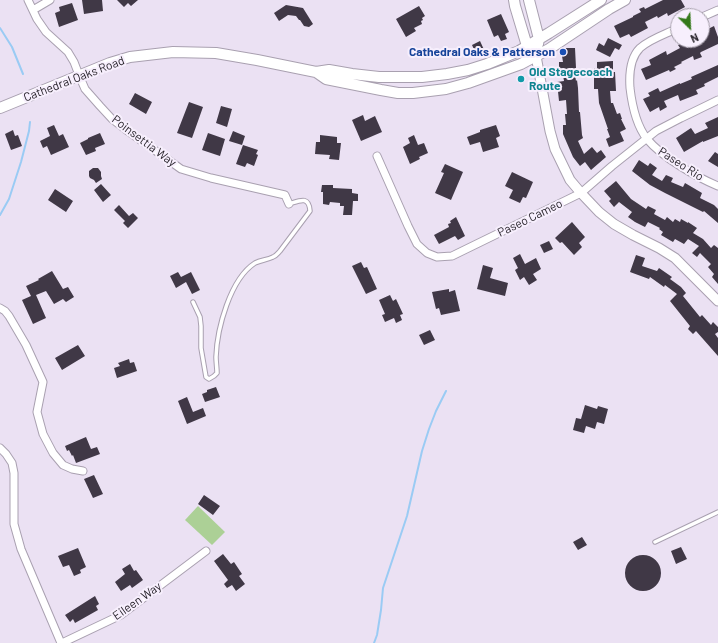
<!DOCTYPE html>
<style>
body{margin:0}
#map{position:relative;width:718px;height:643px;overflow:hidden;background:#ebe1f3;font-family:Barlow,sans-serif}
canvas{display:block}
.north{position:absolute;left:670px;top:8px;width:40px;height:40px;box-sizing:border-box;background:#f7effd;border:1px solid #a49ea9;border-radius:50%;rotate:156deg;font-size:11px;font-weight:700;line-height:16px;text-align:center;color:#28242b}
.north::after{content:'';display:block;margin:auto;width:14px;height:18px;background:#34781a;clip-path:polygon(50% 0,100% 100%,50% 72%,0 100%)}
</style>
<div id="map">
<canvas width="718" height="643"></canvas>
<div class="north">N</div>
</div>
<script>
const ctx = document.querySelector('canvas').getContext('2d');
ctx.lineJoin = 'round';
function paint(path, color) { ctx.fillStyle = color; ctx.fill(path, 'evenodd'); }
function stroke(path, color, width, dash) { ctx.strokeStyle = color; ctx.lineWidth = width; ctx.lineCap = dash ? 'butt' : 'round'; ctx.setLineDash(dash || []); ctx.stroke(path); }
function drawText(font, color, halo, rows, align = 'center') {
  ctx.font = font + ' Barlow,sans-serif'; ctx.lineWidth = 4; ctx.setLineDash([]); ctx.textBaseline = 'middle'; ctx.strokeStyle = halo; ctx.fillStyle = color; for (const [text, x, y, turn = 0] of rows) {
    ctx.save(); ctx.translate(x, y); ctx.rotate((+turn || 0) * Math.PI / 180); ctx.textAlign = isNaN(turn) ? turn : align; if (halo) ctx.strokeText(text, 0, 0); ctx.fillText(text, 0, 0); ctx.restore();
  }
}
const green = new Path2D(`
 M198,506L225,532L212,545L185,520Z`);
const stream = new Path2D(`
 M0,28L12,47L23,74
 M0,215L9,199L21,162L29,131L30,122
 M374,643L377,635L381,610L383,588L407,516L422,451L429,429L436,411L446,391`);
const building = new Path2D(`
 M82,0H102L103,11L84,14Z
 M117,0H138L131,6L128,3L124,7Z
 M663,0H681L685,7L668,16L667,13L658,18L657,16L645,22L648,28L631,37L629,34L620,38L614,26L633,17V16L641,12L639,9L644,7L645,9Z
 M72,3L78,20L59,27L55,13L60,11L59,7Z
 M286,5L303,8L313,24L309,27L304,26L300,20H299L296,16L288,15L279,21L274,13Z
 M419,6L425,16L422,18L423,20L421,21L422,24L414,28L416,31L406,37L396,19Z
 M501,14L509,32L505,34L507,39L501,41L498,35L494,37L487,20Z
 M714,26L718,37V44L701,52L700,53L702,57L694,60L693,56L681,62L682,63L674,67L676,69L670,72L669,70L646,80L641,69L651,65L649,60L666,51L667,55L680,48L678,45L684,42L687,48L702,40V38L708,35L706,30Z
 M608,38L622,45L619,50L615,48L610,57L596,50L599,43L604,46Z
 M480,41L486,54L478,58L472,45Z
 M566,48H575L576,68L574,69L576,81L577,80L578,88L579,112H580L582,135L583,138L578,141L584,154L592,147L597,153L601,150L606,157L591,170L585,162L580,166L573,157L563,134V125H566L565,114H567L566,100L559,101L557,82L564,81L562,69H559V62H563L562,56H566Z
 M613,61V72H615L616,91H610L611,103H613L617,114L620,113L622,119H621L626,129L620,132L624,141L609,147L606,139L610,137L607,129H608L599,103L598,89H594V68H597V62Z
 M718,65V77L704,84L705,86L696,90L698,94L680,101L678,95L664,101L667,107L660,111L659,107L650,112L643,99L650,96L648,93L658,88L660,92L680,83V84L692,79L691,77Z
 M135,93L152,102L146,114L129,104Z
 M189,102L203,107L192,138L177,133Z
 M221,106L232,109L227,127L216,123Z
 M363,115L365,121L375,116L382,132L361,141L352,120Z
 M718,117V136L703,142V141L684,152L676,138L691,128L695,134L708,128L705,123Z
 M54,125L59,136L63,134L69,147L51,155L47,146L43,148L40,141L50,136L47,128Z
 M496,125L500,136L496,138L499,147L483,152L480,142L470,145L467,137L480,132V130Z
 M13,130L15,136L18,135L22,146L11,150L5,134Z
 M233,131L245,136L242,145L229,141Z
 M100,133L105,144L95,148L96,151L86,155L80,143L88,139V138Z
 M208,133L225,139L220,156L202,150Z
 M320,135L337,137V143H341L339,160L329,159L330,155L315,154L316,142H320Z
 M414,135L418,145L424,143L428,153L419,157L420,159L410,164L403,147L410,143L408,138Z
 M243,145L258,150L256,154L258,155L254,166L247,163L245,167L236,164Z
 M715,152L718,154V167L708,161Z
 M639,160L648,166L650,163L657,168L652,175L662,181L666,175L673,178L671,182L683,187L685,183L702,193L700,198L714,205L718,209V223L704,211L703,212L665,193L650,185L632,171Z
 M445,164L463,172L451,200L435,193L444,173L441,172Z
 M93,168H98L101,172V176L102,179L96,183L94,180L90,178L89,176V171Z
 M512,172L533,182L526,198L523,197L520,203L509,198L513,190L505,186Z
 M616,181L631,199L646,209L648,206L656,210L654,214L665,220L667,217L673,222L675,219L680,222L681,219L688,223V222L697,228L693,233L703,239L711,248L714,245L718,248V284L712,277L714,274L708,267L711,264L700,253L697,257L692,253L699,246L688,239L684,244L675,239L673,242L661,235L663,232L659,229L660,228L648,222L645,227L635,222L628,217L632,212L619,202L614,207L609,201L611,199L604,191Z
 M101,184L111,195L103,202L94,190Z
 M322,185H333V188L352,189V193L358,194V201H353L352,215H343L344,206H340V203L330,202L329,205L323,204V192H321Z
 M55,189L73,201L66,212L48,200Z
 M119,205L129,216L133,213L138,218L128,228L123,223L125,221L114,210Z
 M456,217L465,236L458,240L455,236L439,244L434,235L449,227L448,224L451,223L450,221Z
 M572,222L585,237L579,243L582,247L574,255L562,242L560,243L555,238Z
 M549,241L553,249L544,253L540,245Z
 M520,254L525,264L536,258L541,269L533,274L537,280L529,285L524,277L520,280L515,270L518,268L513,258Z
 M636,255L645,258L642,266L657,271L659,268L672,277L670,279L681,287L686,293L683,296L700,317L702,315L711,325L713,322L718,327V332L715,334L718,338V356L696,331L693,334L688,329L690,326L670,301L677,294L665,285L664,287L650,277L649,279L630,272Z
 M361,262L364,268L367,267L377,289L366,294L352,266Z
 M483,265L493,268L490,278L508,283L505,296L477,289Z
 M52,271L63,289L68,287L74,297L66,302L63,299L54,304L46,291L36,295L46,318L33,324L22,300L31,296L26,286L39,280L38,279Z
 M178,272L181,277L191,272L200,290L192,294L186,282L176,288L170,276Z
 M449,289V292L455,290L460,311L441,315L439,308L436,309L432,292Z
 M390,295L393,301L396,299L403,314L400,315L402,320L396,323L394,318L385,322L382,315L385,314L379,300Z
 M430,330L435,340L424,345L419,335Z
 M78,345L85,356L62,370L55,358Z
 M129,359L130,363L134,362L137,371L117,378L114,368L120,366L118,363Z
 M216,387L220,397L205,402L202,394L207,392V390Z
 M187,397L193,412L203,408L206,416L187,424L178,401Z
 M585,405L597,409L598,406L608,409L604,424L597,422L595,429L586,426L584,433L573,430L576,418L581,419Z
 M86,437L91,449L97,447L100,454L76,463L73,455L72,456L69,450L67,451L65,446Z
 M94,475L103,494L93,498L84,479Z
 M204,495L220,506L213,515L198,504Z
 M582,537L587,545L578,550L573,542Z
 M681,547L687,559L676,564L671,551Z
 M78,548L86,567L80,570L81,573L74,576L69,565L63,567L58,556Z
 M223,554L231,564L234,562L242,574L239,576L245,584L236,591L232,585L227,588L224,584L228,580L214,561Z
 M625 573a18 18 0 1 1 36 0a18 18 0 1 1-36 0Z
 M130,564L134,571L136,570L143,580L132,588L130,585L121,591L115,582L125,574L122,569Z
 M95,596L99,604L96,606L98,610L75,623L73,619L70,622L65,615Z`);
const service = new Path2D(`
 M193,302L200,317L201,326V348L206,377L209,379L214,376L217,373C217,368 216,362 216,357C217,329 230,279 255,263C261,260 267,260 273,257C276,256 278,253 280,251L310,211C309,195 299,201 289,204
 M655,542L718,512`);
const minor = new Path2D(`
 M28,0L37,19L46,32L68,52L74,62L79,75L85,89L100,106L112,119L125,129L181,169L211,178L285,195L289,204
 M33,10L50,0
 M702,17L718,10
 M678,28C666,34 650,39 640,48C630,58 629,74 630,88C632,105 636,125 647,139C662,157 696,177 718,186
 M377,156L408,226L417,244L427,253L437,257L452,256L581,193L612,166L656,131L681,118L718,100
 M0,308L5,311L9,316L26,345L43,382L37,412L43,434L53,453L63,465L72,469L83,471
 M0,448L6,454L12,463L14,473V524L21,549L61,643
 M62,643L121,615L206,551`);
const tertiary = new Path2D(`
 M536,56L550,131L555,149L570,180L581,193L599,212L614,224L633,235L659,248L675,258L718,301`);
const secondary = new Path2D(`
 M514,0L515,6L527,46L531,50
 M529,0L539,39L538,44
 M316,72L326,79L381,90L398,93H413L446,89L468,83L521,64L549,49L609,9L625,0
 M0,108L110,63L130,57L173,52L216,53L257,60L316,72L329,70L352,74L379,77H422L447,74L468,70L487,64L519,51L549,33L601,0`);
const markers = [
 [563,52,4,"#1a4fb4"],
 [521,79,4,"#0f9aa8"]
];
const transitNames = [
 ["Cathedral Oaks & Patterson",555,52]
];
const cultureNames = [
 ["Old Stagecoach",529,72],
 ["Route",529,86]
];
const streetNames = [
 ["Cathedral Oaks Road",74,79,-21],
 ["Poinsettia Way",144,141,37],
 ["Paseo Rio",681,164,33],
 ["Paseo Cameo",530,218,-26],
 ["Eileen Way",137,601,-35]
];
paint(green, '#acd096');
stroke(stream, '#9acbf4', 2);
paint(building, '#403846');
stroke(service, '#a9a0b0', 5.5);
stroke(minor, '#a9a0b0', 9);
stroke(tertiary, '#a9a0b0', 11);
stroke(secondary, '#a9a0b0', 12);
stroke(service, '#fff', 3.5);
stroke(minor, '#fff', 7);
stroke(tertiary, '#fff', 9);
stroke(secondary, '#fff', 10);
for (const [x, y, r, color] of markers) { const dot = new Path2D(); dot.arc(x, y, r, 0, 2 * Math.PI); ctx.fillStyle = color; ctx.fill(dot); stroke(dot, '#f7effd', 1.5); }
drawText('bold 12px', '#164399', '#f7effd', transitNames, 'right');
drawText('bold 12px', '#0d838f', '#f7effd', cultureNames, 'left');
drawText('12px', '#28242b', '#f7effd', streetNames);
</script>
